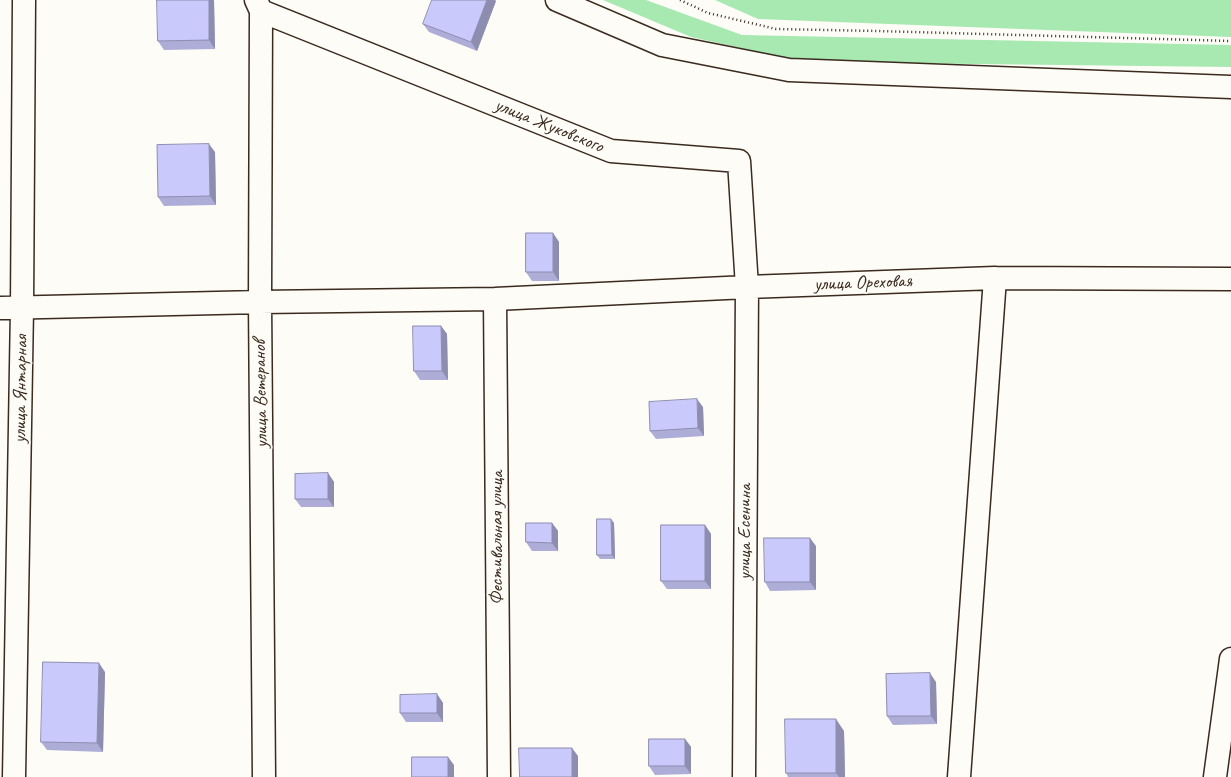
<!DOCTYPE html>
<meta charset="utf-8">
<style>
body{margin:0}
canvas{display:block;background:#fdfcf7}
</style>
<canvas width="1231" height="777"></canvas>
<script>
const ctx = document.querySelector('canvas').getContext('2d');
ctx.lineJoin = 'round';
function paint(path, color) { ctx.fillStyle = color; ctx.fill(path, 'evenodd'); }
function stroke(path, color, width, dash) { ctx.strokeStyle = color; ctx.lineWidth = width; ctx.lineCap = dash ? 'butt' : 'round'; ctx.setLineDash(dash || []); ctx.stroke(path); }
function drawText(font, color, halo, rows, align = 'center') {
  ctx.font = font + ' Caveat,sans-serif'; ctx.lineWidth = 3.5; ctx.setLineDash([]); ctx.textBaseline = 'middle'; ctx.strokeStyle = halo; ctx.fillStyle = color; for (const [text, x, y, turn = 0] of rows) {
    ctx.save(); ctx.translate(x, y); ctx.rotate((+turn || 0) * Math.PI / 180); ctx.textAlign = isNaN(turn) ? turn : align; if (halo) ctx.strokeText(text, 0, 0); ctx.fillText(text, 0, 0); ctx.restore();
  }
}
const green = new Path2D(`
 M603,0H646L742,35L1231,45V67L803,62L691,37Z
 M715,0H1231V37L758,19Z`);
const path = new Path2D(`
 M680,0L708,13L776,29L878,31L1231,41`);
const minor = new Path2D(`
 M256,0L261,11L611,151L739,161L747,287L744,777
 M557,0L662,45L789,70L1231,87
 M261,11L260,302L264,777
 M495,299L499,777
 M0,308L260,302L495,299L747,287L995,278L1231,279
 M14,777L22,308L24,0
 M959,777L995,278
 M1215,777L1231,659`);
const wall = new Path2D(`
 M214,0L215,49L164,50L158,41Z
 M496,1L477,51L429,32L423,24Z
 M215,152L216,205L164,206L158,197Z
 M553,233L559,242V281H532L526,272Z
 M441,326L447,334L448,380H420L414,371Z
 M703,407L704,436L656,439L650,431Z
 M328,473L334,482V507H301L295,499Z
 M552,523L558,531V551H532L526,542Z
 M614,523L615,559H600L597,555Z
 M705,525L711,534V589H667L661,581Z
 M816,546V590L770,591L765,582Z
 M105,672L103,752L47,750L41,742Z
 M936,682L937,724L893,725L887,716Z
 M437,694L443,703V722H406L400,713Z
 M844,731L845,777H788L786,773Z
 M685,739L691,747V774L655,775L649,766Z`);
const shadedWall = new Path2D(`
 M209,0H214L215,49L209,40Z
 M487,0H495L496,1L477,51L471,42Z
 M209,144L215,152L216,205L210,196Z
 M553,233L559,242V281L553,272Z
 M441,326L447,334L448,380L442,371Z
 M697,399L703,407L704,436L698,428Z
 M328,473L334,482V507L328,499Z
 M611,519L614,523L615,559L612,555Z
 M552,523L558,531V551L552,543Z
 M705,525L711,534V589L705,581Z
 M810,538L816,546V590L810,582Z
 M99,663L105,672L103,752L97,743Z
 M930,673L936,682L937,724L931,716Z
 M437,694L443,703V722L437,713Z
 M836,719L844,731L845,777H839L836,773Z
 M685,739L691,747V774L685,766Z
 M572,748L578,756V777H572Z
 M448,757L454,765V777H448Z`);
const building = new Path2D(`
 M157,0H209V40L158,41Z
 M432,0H487L471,42L423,24Z
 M209,144L210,196L158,197L157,145Z
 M526,233H553V272H526Z
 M413,326H441L442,371H414Z
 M697,399L698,428L650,431L649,402Z
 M328,473V499H295V474Z
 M597,519H611L612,555H597Z
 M526,523H552V543L526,542Z
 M661,525H705V581H661Z
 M764,538H810V582H765Z
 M43,662L99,663L97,743L41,742Z
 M930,673L931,716H887L886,674Z
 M437,694V713H400V695Z
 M785,719H836V773H786Z
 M649,739H685V766H649Z
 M519,748H572V777H520Z
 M412,757H448V777H412Z`);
const streetNames = [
 ["улица Жуковского",549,126,22],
 ["улица Ореховая",863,283,-2],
 ["улица Янтарная",21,389,-89],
 ["улица Ветеранов",261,394,-91],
 ["улица Есенина",745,532,-90],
 ["Фестивальная улица",497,538,-90]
];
paint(green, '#a8e9b2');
stroke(minor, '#3b2a1e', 25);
stroke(path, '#3b2a1e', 2.5, [1, 3]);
stroke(minor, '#fdfcf7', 22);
paint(wall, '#adadd8');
paint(shadedWall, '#8d8db0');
paint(building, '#c9c9fb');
stroke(building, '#8d8db0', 1);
drawText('19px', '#3b2a1e', '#fdfcf7', streetNames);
</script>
